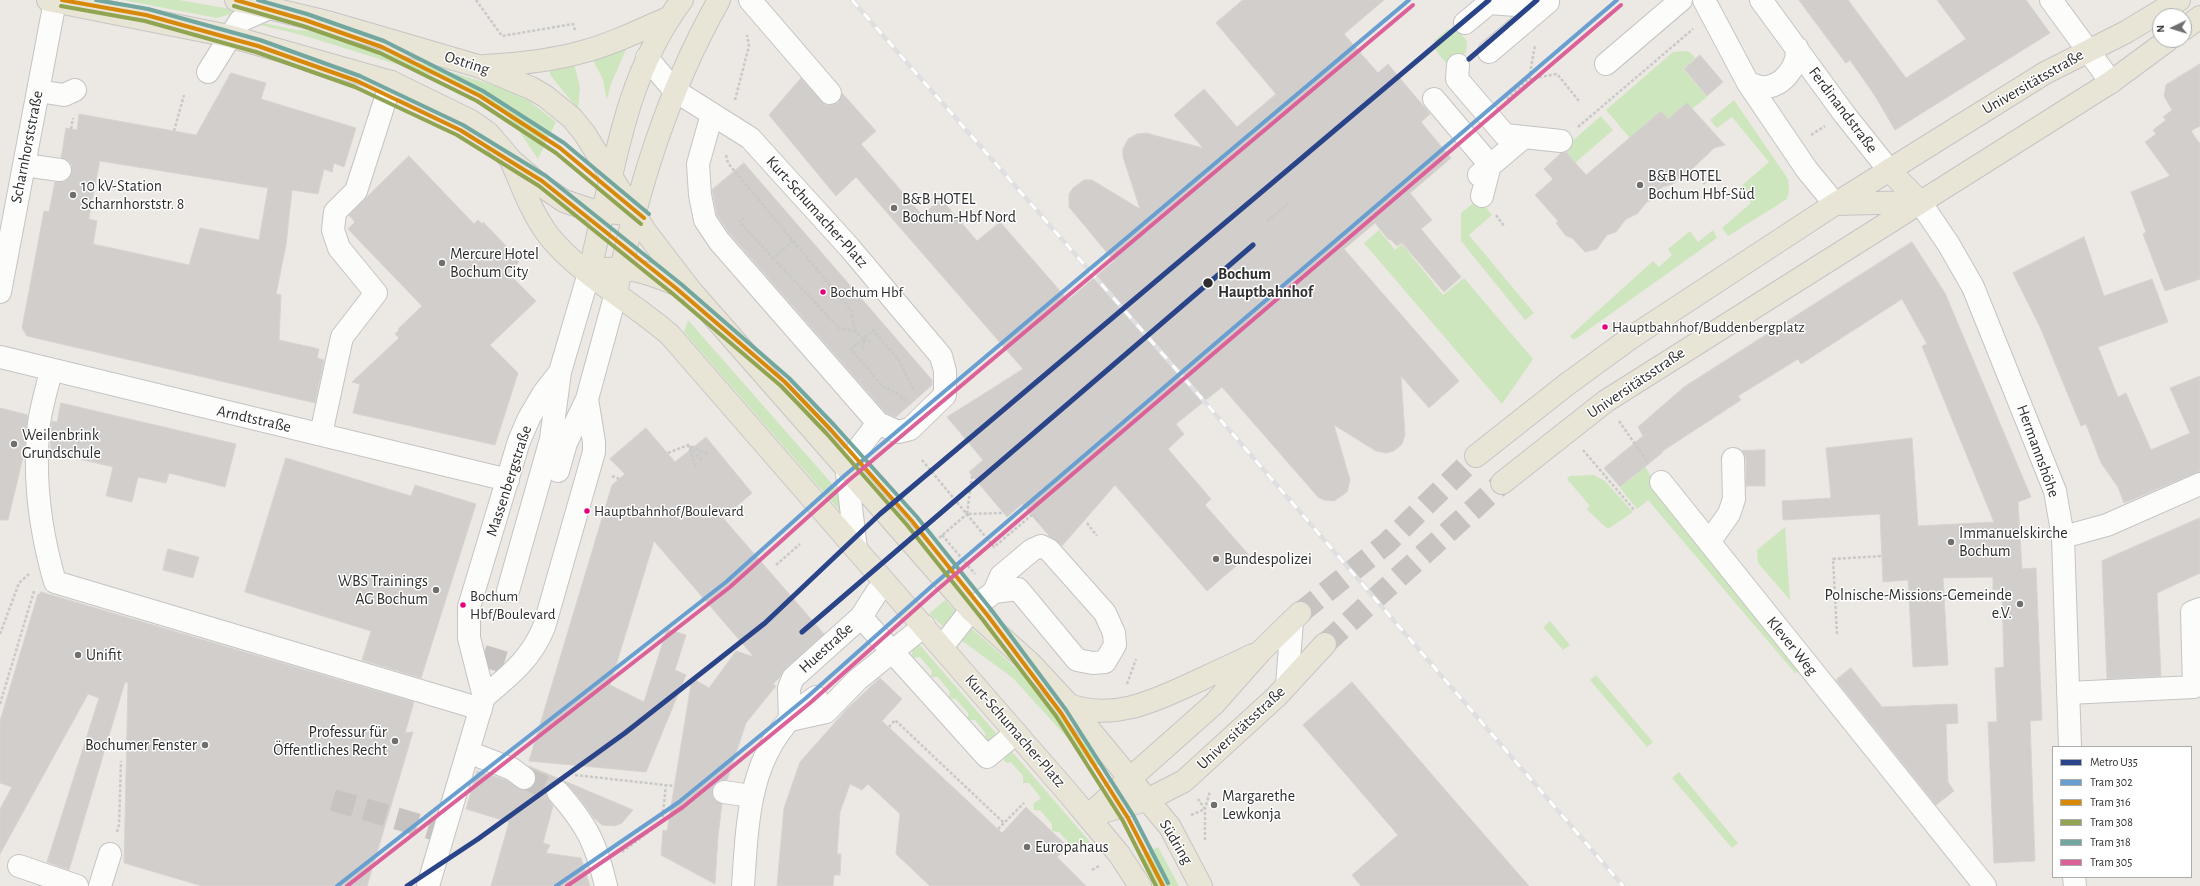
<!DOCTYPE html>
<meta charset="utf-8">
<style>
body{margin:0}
#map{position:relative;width:2200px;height:886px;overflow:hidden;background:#ece8e4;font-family:"Alegreya Sans",sans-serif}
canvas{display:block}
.legend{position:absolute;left:2052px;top:746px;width:140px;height:132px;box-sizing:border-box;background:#fff;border:1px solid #ababab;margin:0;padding:5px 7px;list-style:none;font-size:12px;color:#2e2e2e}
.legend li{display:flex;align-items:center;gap:8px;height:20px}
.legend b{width:20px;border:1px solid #ababab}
.north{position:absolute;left:2152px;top:8px;width:40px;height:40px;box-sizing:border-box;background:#fff;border:1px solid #ababab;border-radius:50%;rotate:266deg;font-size:11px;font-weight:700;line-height:16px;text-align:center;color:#2e2e2e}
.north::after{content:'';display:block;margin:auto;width:14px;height:18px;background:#706f6e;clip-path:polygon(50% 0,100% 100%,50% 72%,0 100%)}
</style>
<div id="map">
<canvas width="2200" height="886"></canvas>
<ul class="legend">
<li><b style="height:5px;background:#294488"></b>Metro U35</li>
<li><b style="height:5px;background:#689fd0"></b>Tram 302</li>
<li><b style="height:5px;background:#d98909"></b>Tram 316</li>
<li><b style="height:5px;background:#90a451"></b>Tram 308</li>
<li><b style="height:5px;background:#72a7a0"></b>Tram 318</li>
<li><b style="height:5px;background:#db6198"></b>Tram 305</li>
</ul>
<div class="north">N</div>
</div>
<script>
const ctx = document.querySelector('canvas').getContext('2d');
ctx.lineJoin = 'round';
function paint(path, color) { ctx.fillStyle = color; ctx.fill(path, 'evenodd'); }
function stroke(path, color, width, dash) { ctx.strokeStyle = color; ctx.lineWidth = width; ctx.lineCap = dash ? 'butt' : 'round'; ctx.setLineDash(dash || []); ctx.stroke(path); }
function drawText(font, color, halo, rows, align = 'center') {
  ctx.font = font + ' "Alegreya Sans",sans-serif'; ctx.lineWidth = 3; ctx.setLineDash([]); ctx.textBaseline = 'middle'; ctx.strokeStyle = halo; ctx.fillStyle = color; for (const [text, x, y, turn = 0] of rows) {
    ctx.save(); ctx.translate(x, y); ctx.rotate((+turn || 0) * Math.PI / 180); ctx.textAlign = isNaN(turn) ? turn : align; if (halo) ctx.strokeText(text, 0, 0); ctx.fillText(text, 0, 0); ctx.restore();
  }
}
const green = new Path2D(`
 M123,0H179L248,12L235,13L217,18Z
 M263,23L296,30L316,31L503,88L528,100L556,122L538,159L513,122L490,102L464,85L302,35L260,25V24Z
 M1448,29H1457L1467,41L1466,52L1456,62H1445L1435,49L1434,41Z
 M627,47L611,84L607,100L603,80L592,58Z
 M1684,51L1690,52L1695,58L1683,69L1707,97L1692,109L1668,119L1661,111L1641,128V151L1606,110L1673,52Z
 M574,63L580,88L578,109L550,75V71L553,67Z
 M1734,100L1788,179L1789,191L1787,199L1728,236L1722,228L1751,203L1739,188L1769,162L1732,117L1717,128L1710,120Z
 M1601,116L1613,130L1575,163L1563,149Z
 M1476,201H1481L1492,215L1469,235L1534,313L1525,320L1461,241V213Z
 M1379,230L1395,250L1402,244L1443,295L1464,278L1533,359L1502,404L1364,243Z
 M1713,230L1717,238L1574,340L1570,336L1653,261L1659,267L1672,255L1668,249L1690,231L1698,242Z
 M688,320L840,493V511L684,332Z
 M1632,445L1649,473L1800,670L1798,672L1795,673L1648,500L1637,509L1620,488L1638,473L1623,453Z
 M1594,475L1605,481L1633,512L1608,529L1586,509L1590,506L1567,479L1570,476Z
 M1785,527L1790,600L1758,563L1757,550Z
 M945,600L956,612L945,628L929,614Z
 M1550,621L1570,645L1563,650L1543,627Z
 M970,627L1027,678L1099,759V765H1092L1090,763L1013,678L961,640Z
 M919,644L1090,842L1078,853H1070L1071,845L1059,832L1052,831V824L1041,811L1034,810L1033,804L1041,798L1029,783H1023V776L1011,762L1008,763L1004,761L1005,755L984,738L986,734L975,720H968V713L956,699L949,698L950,692L938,677H931L932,671L920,657L914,658L912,655V650Z
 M1596,675L1653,742L1647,747L1590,680Z
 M1679,772L1738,843L1732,848L1672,778Z
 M1158,847L1179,886H1154L1139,857Z`);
const building = new Path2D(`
 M1243,0H1384L1344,34L1378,73L1388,64L1430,114L1421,122L1451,158L1410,193L1432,220L1421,229L1461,277L1444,292L1403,244L1401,243L1397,246L1390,239L1389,240L1375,223L1344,249L1459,381L1429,408L1401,376L1405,435L1402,444L1394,451L1386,453L1376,451L1334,425L1350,480L1347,492L1334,501L1324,500L1318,497L1222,387L1176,424L1184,434L1168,449L1211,499L1205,505L1249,555L1207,591L1115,485L1062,546L1050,537L1022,504L1007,517L969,472L983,460L947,417L1023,369L856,177L836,196L769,115L801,78L826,105H832L838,103L842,93L876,131L861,144L922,215L941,199L977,241L1000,222L1068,300L1114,261L1069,207V194L1073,188L1084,180H1092L1140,209L1123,157V149L1128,139L1137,134L1146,133L1203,148L1174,115L1204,89L1237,127L1276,94L1216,23Z
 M1799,0H1848L1906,78L1966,39L1937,0H2026L2050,33L1895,130L1875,96L1850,60L1846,63Z
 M1700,55L1723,82L1707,96L1684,69Z
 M2200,64V126L2191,131L2200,144V279L2165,291L2143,234L2146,232L2131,192L2170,176L2145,142L2156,134L2153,130L2166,120L2163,117L2172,110L2164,96L2166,85Z
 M231,73L266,83L261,99L356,128L344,167L334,163L332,172L324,169L318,194L292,190L286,245L276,294L281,295L279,340L319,349L317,358L324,360L315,403L27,336L22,328L44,211L49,212L55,182L65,181L72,172V166L68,160L61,158L66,128L77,130L79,114L196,135ZM100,161L268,188L259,240L200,228L189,265L93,244L97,221L89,219Z
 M1687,103L1725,145L1714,148L1688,173L1686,171L1673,184L1662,187L1655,199L1647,202L1637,214L1626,219L1616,232L1607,235L1597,249L1585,252L1572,238L1566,236L1556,223L1558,221L1535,195L1553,179L1544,169L1561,153L1566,152L1586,175L1661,111L1668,119Z
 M409,156L474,224L478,220L482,224L483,222L515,255L514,257L519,262L508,273L536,301L490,345L518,373L495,445L353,413L360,384L352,382L399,338L395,334L399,330L398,329L422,306L348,229L355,222L349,215Z
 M744,163L932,380V385L896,417L886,413L729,233L717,215L712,190Z
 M2084,237L2104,296L2152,279L2168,322L2098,347L2118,397L2126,393L2151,450L2190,433L2170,388L2200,376V471L2124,503L2118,487L2101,463L2086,424L2081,426L2040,327L2013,273Z
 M1912,242L1945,293L2031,497L2018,502L2022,569L2036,568L2042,720L2030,721L2035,861L1994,863L1988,722H1997L1995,668L2004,667L2002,589L1993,590V577L1943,578L1948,665L1913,667L1908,580L1883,582L1880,514L1783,520L1782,501L1831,498L1826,448L1912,438L1918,526L1994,522L1922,346L1927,344L1902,299L1801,364L1798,359L1738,396L1741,400L1661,452H1663L1620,487L1604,468L1643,436L1638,427L1684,387Z
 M61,403L236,444L225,487L169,473L166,483L138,477L132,502L106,496L113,467L50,452L52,421L57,422Z
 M0,408L28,415L25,449L8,520H0Z
 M646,428L675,462L706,437L752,493L723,518L824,634L785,669L779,678L773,684L776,686L746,723L727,780H720L714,785L712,791L713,797L717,802L722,804L718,836L715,884L661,855L663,830L667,831L692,678L709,688L736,651L754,657L654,541L610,685L644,702L667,629L686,635L675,670L686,675L646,772L529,761L612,485L625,474L610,459Z
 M1765,450V486H1746V459L1742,451Z
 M286,458L411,496L415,485L476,504L421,678L362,660L371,631L245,592Z
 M2200,518V573L2157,593L2161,676L2107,679L2102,561Z
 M168,549L199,557L193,578L163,570Z
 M41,592L414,702L405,733L413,732L367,886H202L124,863L128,683L125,682L69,870L47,862L99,698L88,694L0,854V809L12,787L0,783V721L38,594H40Z
 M1851,668L1882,707L1957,704L1958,723L1946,724L1948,782L1954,791L1936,805L1836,680Z
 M880,678L902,699L882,721L1002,833L1026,807L1067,846L1057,857L1086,886H930L896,854L900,814L868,784L862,790L850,784L840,812L837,854H841L840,875H834L833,886H777L784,808L800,762L847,709Z
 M1352,682L1447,792L1529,886H1361L1352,875L1398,835L1303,725Z
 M529,766L633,810L622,823L615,826L602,825L594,818L578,796L563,780H555L546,787V795L553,806L543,843L550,845L546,853L581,858L590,886H491L509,822L466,809L477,771L506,780L523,790L534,786L536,780L535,773Z`);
const minorTunnel = new Path2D(`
 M481,701L500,639
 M524,778L558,792
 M333,800L443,832`);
const majorTunnel = new Path2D(`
 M1300,613L1387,543L1476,456
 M1325,644L1502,483`);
const path = new Path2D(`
 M476,0L502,36L573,24L575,30
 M1529,79L1557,74L1579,101
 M1507,99L1529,79L1535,45
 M735,100L749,46L747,35
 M1578,127L1693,29
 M71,129L73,118
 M174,131L184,95
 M1811,135L1825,126
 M726,155L728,163L793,241L773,258L739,221L744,218
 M1694,171L1705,184
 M1496,215L1504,226
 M1267,221L1290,202
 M793,241L851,310L855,331L864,339L863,349
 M773,258L839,328L855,331
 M864,339L870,342
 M969,370L1001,344
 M906,401L898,394L882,386L851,349L873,330L899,360L914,391
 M1619,421L1648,463
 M1583,450L1635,511
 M668,453L688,445L708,454
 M922,460L994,547L1033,514L1040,523
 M696,466L688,445L702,460
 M612,476L619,479
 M972,476L967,514L1003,513
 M1087,523L1097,536
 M942,535L975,574
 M939,538L967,514
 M776,565L800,544
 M0,634L19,583L29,574
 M1837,634L1833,559L1882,556
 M1127,684L1136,659
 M0,704L34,591
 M889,727L895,720L1004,823
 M575,775L674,786
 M1191,815L1205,809L1198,799
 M998,829L1024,803
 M117,832L119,825L121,761
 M1205,840V809L1210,791
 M622,852L662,822L666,785
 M1092,870L1099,866`);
const minor = new Path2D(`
 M750,0L830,93
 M1704,0L1748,83L1807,170L1835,204
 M1761,0L1845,115L1889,170
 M2051,0L2111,82
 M1465,23L1489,3L1542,7
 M1489,52L1548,2
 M647,58L674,90L750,138L849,247L941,356L945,371V395L910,429L898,432L878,423L719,241L705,220L700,195L698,164L712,114
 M1606,64L1681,0
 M1458,65L1457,79L1505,135L1561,141
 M208,72L240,21L269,8
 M1748,83C1752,84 1756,86 1760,87C1781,89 1798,68 1797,48
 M38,91L64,95L75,90
 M1434,99L1490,165L1482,196
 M24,165L60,170
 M1479,175L1524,137
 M1920,202L1949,245L1973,287L2055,491L2063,537L2070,747
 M0,292L55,1
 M0,357L508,480
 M51,370C47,390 39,412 38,433C34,483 41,534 55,582L481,709
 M321,434L342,337L376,293L339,248L333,230L335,212L356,191L391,82
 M558,471L566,443L587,399
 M1661,482L1985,886
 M2063,537L2107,525L2200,484
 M1709,542L1729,514L1734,499L1733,459
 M856,549L846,465L878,423
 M886,584L877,592L861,617L793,678L789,688L790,720L826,712L857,680L924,626
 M508,591L551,439L560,372
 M861,617L987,757L1016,733
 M942,647L971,610L994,592L1001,576L1032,550L1041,546L1049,550L1105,613L1114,633L1115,645L1105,662L1093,663L1077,660L1018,589L994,592
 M1287,685L1292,621
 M2068,693L2194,687L2192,612L2200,609
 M484,697C510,675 531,659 544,627L594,452V442L587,399L616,293
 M468,752L512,769L524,778
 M558,792C587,825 596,843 606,886
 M724,792L751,796
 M19,866L77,886
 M2074,877L2075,886
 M100,886L110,854
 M428,886L484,697L469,638V607L519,441L529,418L543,394L560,372L589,273
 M743,886C748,813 749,742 816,697`);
const major = new Path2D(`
 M48,0L229,36L391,82L471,121L488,133L511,160L539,184L564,201L591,210L635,215
 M236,0L331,23L478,66L531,88L545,96L572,118L585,134L645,231L691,291L971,610L1031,664L1069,705L1170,827L1201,886
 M2184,29L2200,17
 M485,66C518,64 550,61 582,52C612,44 641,30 670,17
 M511,160C522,186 532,214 549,236C580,275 633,302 670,335L1069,794L1119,854L1140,886
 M1889,170L1920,202
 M1835,204L1918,202
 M606,269C636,266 661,278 688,289
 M589,273C613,179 622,79 682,0
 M616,293C637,191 667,92 719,0
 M1476,456L1566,385L1629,339L1835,204L2045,73L2126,32L2179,0
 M1502,483L1606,401L2111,82L2168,40
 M1069,705C1112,720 1150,703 1189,685C1210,675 1232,665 1253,655
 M1090,814L1214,704L1261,651L1300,613
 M1087,816L1147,800L1184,781L1276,697L1325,644`);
const rail = new Path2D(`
 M852,0L1225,425L1623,886`);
const tram1 = new Path2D(`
 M337,886L726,582L844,476L1409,0
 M556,886L679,802L806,698L933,585L1617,0`);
const tram2 = new Path2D(`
 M62,0L146,15L258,46L357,81L460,130L542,181L677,289L785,382L831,430L912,521L988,616L1061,713L1128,818L1163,886
 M236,0L305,20L382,47L480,96L560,148L644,218`);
const tram3 = new Path2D(`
 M61,6L145,21L256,52L355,87L457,135L539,186L673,294L781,386L827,434L907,525L983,620L1056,716L1123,821L1156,886
 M234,6L303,26L380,53L477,101L556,153L641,224`);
const tram4 = new Path2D(`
 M96,0L148,9L260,40L360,76L463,125L546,176L681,284L789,378L835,426L917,517L993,612L1066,710L1133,815L1168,883
 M258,0L307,14L384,41L483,91L564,143L649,214`);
const tram5 = new Path2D(`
 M347,886L730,587L848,481L1413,5
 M567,886L683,807L810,703L937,590L1621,5`);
const metro1 = new Path2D(`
 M1469,59L1537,0
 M802,632L1253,245
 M407,886L478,839L625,733L765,623L880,514L1489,0`);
const markers = [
 [1640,185,4,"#706f6e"],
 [73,195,4,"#706f6e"],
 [894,208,4,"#706f6e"],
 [442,263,4,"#706f6e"],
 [1208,283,5.5,"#2e2e2e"],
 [823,292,3.5,"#e5007d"],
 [1605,327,3.5,"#e5007d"],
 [14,444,4,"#706f6e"],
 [587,511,3.5,"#e5007d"],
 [1951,542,4,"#706f6e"],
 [1216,559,4,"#706f6e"],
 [436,590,4,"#706f6e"],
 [2020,604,4,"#706f6e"],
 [463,605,3.5,"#e5007d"],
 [78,655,4,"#706f6e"],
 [395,741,4,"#706f6e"],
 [205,745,4,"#706f6e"],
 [1214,805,4,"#706f6e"],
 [1027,847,4,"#706f6e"]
];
const busNames = [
 ["Bochum Hbf",830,292],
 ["Hauptbahnhof/Buddenbergplatz",1612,327],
 ["Hauptbahnhof/Boulevard",594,511],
 ["Bochum",470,596],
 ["Hbf/Boulevard",470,614]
];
const streetNames = [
 ["Ostring",467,63,18],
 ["Universitätsstraße",2033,82,-30],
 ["Ferdinandstraße",1843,110,53],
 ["Scharnhorststraße",27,147,-79],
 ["Kurt-Schumacher-Platz",817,212,48],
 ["Universitätsstraße",1636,383,-34],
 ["Arndtstraße",254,419,13],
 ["Hermannshöhe",2038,451,70],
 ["Massenbergstraße",509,481,-72],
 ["Klever Weg",1792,646,51],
 ["Huestraße",826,648,-42],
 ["Universitätsstraße",1241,728,-43],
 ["Kurt-Schumacher-Platz",1015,731,49],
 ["Südring",1176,842,59]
];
const poiNames = [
 ["B&B HOTEL",1648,176],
 ["Bochum Hbf-Süd",1648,194],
 ["10 kV-Station",81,186],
 ["Scharnhorststr. 8",81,204],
 ["B&B HOTEL",902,199],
 ["Bochum-Hbf Nord",902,217],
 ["Mercure Hotel",450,254],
 ["Bochum City",450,272],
 ["Weilenbrink",22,435],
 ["Grundschule",22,453],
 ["Immanuelskirche",1959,533],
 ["Bochum",1959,551],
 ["Bundespolizei",1224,559],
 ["WBS Trainings",428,581,"right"],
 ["AG Bochum",428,599,"right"],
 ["Polnische-Missions-Gemeinde",2012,595,"right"],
 ["e.V.",2012,613,"right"],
 ["Unifit",86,655],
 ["Professur für",387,732,"right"],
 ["Öffentliches Recht",387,750,"right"],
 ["Bochumer Fenster",197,745,"right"],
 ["Margarethe",1222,796],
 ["Lewkonja",1222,814],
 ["Europahaus",1035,847]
];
const stopNames = [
 ["Bochum",1218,274],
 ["Hauptbahnhof",1218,292]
];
paint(green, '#cee6be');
paint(building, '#d1cecb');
stroke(building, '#d7d4d0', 1);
stroke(minorTunnel, '#c6c3c0', 22, [22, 11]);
stroke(majorTunnel, '#c6c3c0', 22, [22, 11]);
stroke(minor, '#c5c4c5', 24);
stroke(major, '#c6c5c4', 24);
stroke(path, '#c9c9c8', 2.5, [3, 2]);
stroke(minor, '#fcfcfb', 22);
stroke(major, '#e8e4d6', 22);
stroke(rail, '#dfdfe1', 4.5);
stroke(rail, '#fff', 3, [9]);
stroke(tram1, '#689fd0', 4);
stroke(tram2, '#d98909', 4);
stroke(tram3, '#90a451', 4);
stroke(tram4, '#72a7a0', 4);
stroke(tram5, '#db6198', 4);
stroke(metro1, '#294488', 5);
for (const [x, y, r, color] of markers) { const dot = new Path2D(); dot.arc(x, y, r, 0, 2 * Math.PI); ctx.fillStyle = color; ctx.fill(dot); stroke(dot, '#fff', 1.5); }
drawText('15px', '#2e2e2e', '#fff', busNames, 'left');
drawText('16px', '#2e2e2e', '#fff', streetNames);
drawText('16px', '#2e2e2e', '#fff', poiNames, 'left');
drawText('bold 16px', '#2e2e2e', '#fff', stopNames, 'left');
</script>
